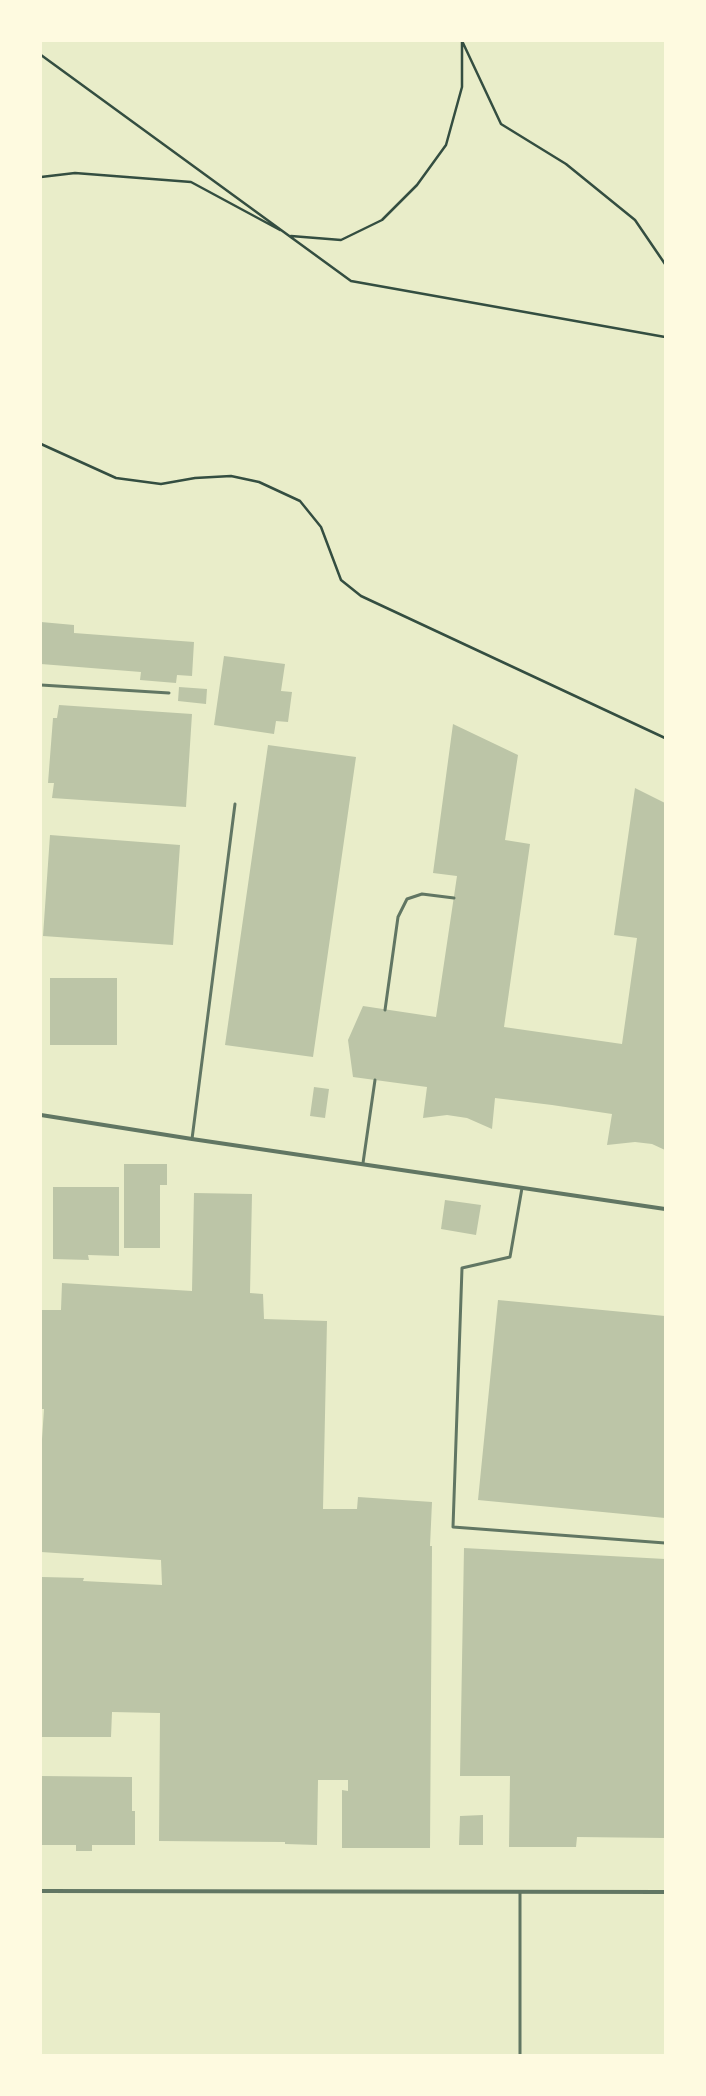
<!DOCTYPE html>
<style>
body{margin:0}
#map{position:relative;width:706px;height:2096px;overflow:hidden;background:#e9edc9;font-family:Poppins,sans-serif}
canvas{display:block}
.frame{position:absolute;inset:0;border:42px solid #fefae0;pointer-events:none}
</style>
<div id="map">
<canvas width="706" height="2096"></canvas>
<div class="frame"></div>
</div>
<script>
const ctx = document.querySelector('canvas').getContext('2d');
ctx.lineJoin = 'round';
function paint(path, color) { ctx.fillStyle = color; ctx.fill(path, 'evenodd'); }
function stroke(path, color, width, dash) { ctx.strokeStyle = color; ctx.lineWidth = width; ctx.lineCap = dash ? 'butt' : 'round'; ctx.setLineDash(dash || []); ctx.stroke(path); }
const building = new Path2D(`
 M41,622L74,625V633L194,642L192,676L177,675L176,683L140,680L141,672L41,664Z
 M224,656L285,664L281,691L292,692L288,722L276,721L274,734L214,725Z
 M179,687L207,689L206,704L178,701Z
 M59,705L192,714L186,807L52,798L54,783H48L53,718H57Z
 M453,724L518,755L505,840L530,844L504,1027L622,1044L637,938L614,935L635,788L665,803V1150L652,1144L635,1142L607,1145L612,1114L552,1105L495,1098L492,1129L467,1118L447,1115L423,1118L427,1087L353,1077L348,1040L363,1006L436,1017L457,876L433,873Z
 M268,745L356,757L313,1057L225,1045Z
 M50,835L180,845L173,945L43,936Z
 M50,978H117V1045H50Z
 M314,1087L329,1089L325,1118L310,1116Z
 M124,1164H167V1185H160V1248H124Z
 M53,1187H119V1256L88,1255L89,1260L53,1259Z
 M194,1193L252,1194L250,1293L263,1294L264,1319L327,1321L323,1509H357L358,1497L432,1502L430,1546H432L430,1848H342V1790L348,1791V1780H318L317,1845L285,1844V1842L159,1841L160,1713L112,1712L111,1737H41L42,1577L84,1578L83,1581L162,1585L161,1560L41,1552V1454L44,1409H41V1310H61L62,1283L192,1291Z
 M445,1200L481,1205L476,1235L441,1229Z
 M498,1300L665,1316V1518L478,1500Z
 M464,1548L665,1559V1838L577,1837L576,1847H509L510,1776H460Z
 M41,1776L132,1777V1811H135V1845H92V1851H76V1845H41Z
 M483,1815V1845H459L460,1816Z`);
const path = new Path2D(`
 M463,43L501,124L566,164L635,220L665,264
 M41,55L351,281L665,337
 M41,177L75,173L191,182L280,230
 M291,236L341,240L382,220L417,185L446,145L462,87V42
 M41,444L116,478L161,484L195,478L231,476L259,482L300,501L321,527L341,580L361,596L665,738`);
const service = new Path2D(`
 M41,685L169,693
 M385,1010L398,917L407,899L422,894L454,898
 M192,1139L235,804
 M363,1163L375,1080
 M522,1188L510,1257L462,1268L453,1527L665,1543
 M520,2055V1892`);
const minor = new Path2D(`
 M41,1115L192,1139L665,1209
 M41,1891L665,1892`);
paint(building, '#bcc5a7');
stroke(path, '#344e41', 2.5);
stroke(service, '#617663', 3);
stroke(minor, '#617663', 4);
</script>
